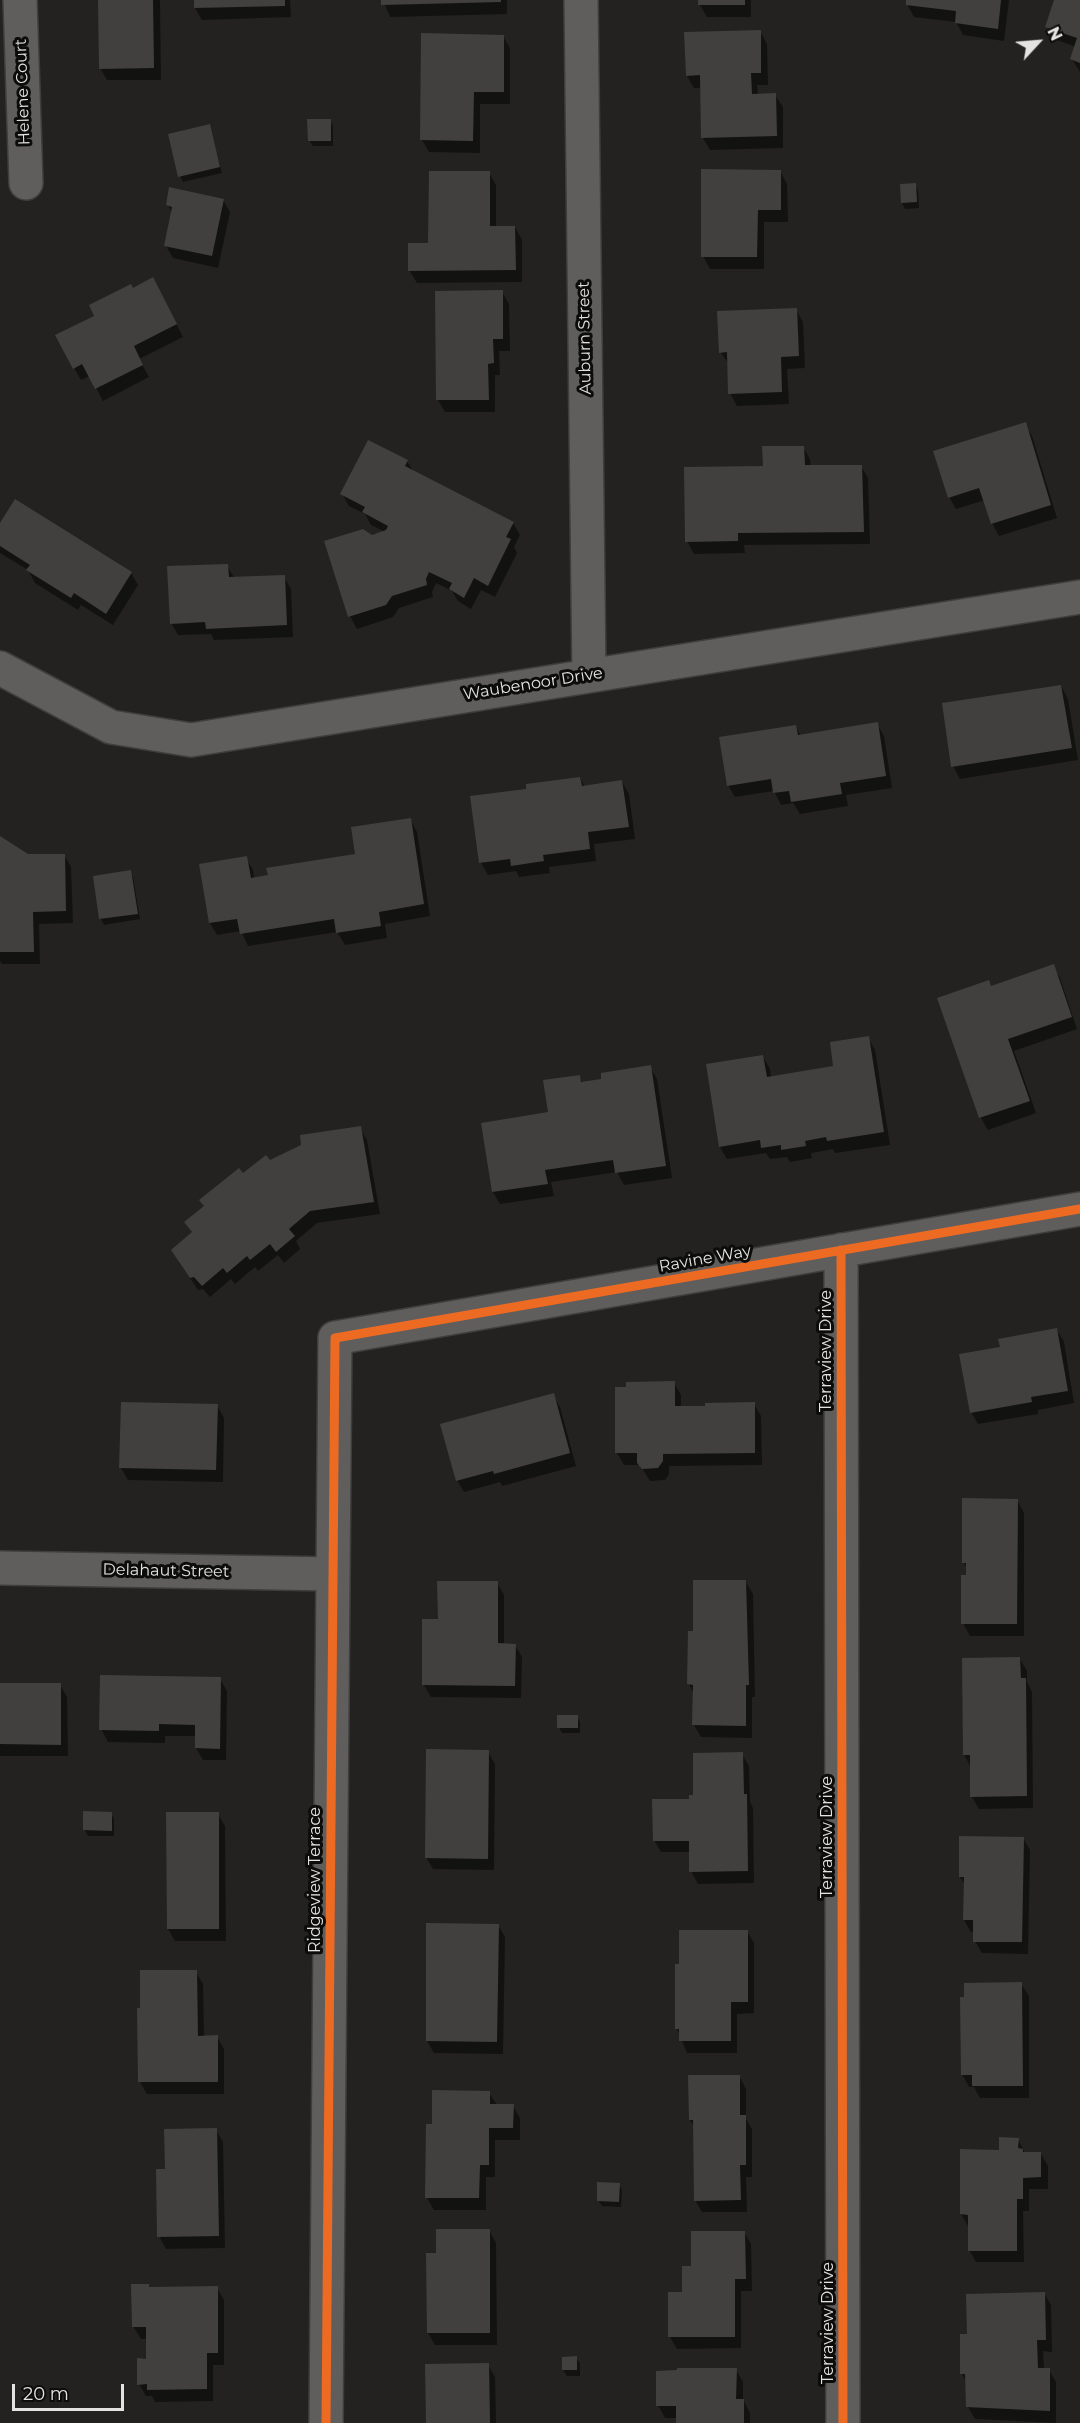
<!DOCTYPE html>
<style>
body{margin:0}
#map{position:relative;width:1080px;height:2423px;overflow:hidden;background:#232220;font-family:Montserrat,sans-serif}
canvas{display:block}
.north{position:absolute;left:1008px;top:12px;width:60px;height:60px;-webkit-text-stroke:4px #0c0c0a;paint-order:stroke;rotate:64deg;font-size:16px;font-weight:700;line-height:24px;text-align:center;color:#e4e3e1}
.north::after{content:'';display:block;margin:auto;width:21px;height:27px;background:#e4e3e1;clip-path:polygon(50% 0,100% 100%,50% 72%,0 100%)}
.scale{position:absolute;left:12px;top:2384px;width:112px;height:27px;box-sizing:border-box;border:3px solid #e4e3e1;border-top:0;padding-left:8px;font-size:18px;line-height:21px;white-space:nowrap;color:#e4e3e1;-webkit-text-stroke:4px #0c0c0a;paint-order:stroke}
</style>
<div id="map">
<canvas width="1080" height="2423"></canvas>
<div class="north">N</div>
<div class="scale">20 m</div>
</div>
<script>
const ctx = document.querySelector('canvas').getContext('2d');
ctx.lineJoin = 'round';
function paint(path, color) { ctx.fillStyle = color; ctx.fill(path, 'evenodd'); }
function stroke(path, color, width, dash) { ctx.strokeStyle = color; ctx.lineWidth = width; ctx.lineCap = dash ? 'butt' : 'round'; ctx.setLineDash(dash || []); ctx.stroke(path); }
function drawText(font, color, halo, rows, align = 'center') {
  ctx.font = font + ' Montserrat,sans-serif'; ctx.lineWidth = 6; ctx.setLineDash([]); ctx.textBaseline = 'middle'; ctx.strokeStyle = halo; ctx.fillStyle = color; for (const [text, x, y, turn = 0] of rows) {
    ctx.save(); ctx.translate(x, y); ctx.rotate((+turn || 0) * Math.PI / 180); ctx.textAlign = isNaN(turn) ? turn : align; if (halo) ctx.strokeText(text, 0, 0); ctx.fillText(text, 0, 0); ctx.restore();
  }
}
const shadow = new Path2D(`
 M99,0H160L161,80H107L100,68Z
 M195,0H290L291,17L202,20L195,8Z
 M383,0H507V14L390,17Z
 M700,0H751V17H707L700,5Z
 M908,0H1009L1004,41L963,35L956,22L914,17L907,4Z
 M1056,0H1080V72L1072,59L1076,47L1054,39L1047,27Z
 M760,31L767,44L768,85H757L758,95H775L783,107V148L710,150L703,138L702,88H694L687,76Z
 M503,36L510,48V104H480V153L429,152L422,140Z
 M330,120L333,126V146H313L309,140Z
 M209,126L222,173L183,182L180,176Z
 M780,171L787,184L788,222H764V269H710L703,256Z
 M489,173L496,185V227H515L522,240V282L417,283L409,270Z
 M915,184L918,190L919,208L905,209L902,203Z
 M223,200L230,212L218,268L173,258L166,246L172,213L168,205Z
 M132,289L160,292L183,337L139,359L149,377L103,401L90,376L81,380L74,368L96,316Z
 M502,292L509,304L510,351H499L500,375H495V412H445L438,400Z
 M796,310L803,322L805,368L787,369L789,404L737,406L730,393L729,364L720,352Z
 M1025,424L1032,436L1057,518L999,536L992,523L985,500L956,509L949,497Z
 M803,447L810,459L811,467L861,466L868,478L870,544L744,545L745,553L694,554L687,541L764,467Z
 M407,461L413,471L513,523L520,535L514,547L517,553L495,597L481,590L471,609L458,601L452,591L436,583L432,592L433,597L399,608L393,617L357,629L350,616L372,536L385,532L371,525L365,514L349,506L342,494Z
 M0,526L131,573L138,585L113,625L81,605L78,610L35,583L28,570L0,553Z
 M227,566L235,579L284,577L291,589L293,637L214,640L211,634L178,635L171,623Z
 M1061,686L1068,699L1078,760L960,779L953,766Z
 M877,724L884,736L892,788L846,795L848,806L800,814L793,803L781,805L774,791L735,797L728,785L796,727L801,736Z
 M580,778L585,787L622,782L629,794L635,839L594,844L596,861L549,867L550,873L519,877L516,871L488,875L481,863L528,790Z
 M410,819L417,832L430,916L385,924L387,938L345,945L337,932L248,946L241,931L217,935L210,923L246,858L253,870L254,879L357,855Z
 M0,837L28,856L64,855L71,867L73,923L39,924L40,964H2L0,961Z
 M130,872L133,877L140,919L104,925L101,919L94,877Z
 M1053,966L1060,978L1077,1029L1014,1051L1036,1113L988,1130L981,1118L939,999L988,981L992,987Z
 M868,1038L875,1050L890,1145L835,1153L833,1149L811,1153L812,1158L790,1162L787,1157L770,1159L766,1153L727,1159L720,1147L763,1057L770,1069L771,1077L835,1067Z
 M650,1067L657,1079L672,1178L624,1185L617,1172L551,1182L554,1196L500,1204L493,1192L483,1124L550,1114L579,1076L583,1084Z
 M360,1128L367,1140L380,1214L317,1223L296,1241L300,1249L284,1263L278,1255L258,1271L255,1267L235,1284L231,1279L210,1297L203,1289L198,1290L180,1263L193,1234L186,1222L243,1175L269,1162Z
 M1057,1330L1064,1342L1074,1403L1038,1410V1414L978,1424L971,1412L1002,1348Z
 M674,1383L681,1395V1408L754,1404L761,1416L762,1465L669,1466V1474L665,1480L650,1481L640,1465H624L617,1453L616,1388Z
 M553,1395L560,1407L576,1466L502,1486L500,1482L464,1492L457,1480Z
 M217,1405L224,1418L223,1482L128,1480L121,1468Z
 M1017,1500L1024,1513V1636H970L963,1623L968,1576V1570L963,1562Z
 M746,1582L753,1594L755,1697H752V1738L701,1737L694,1725V1694L689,1684L695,1632Z
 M497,1583L504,1595V1645H515L522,1657L521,1698L431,1697L424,1685L439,1620Z
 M1020,1659L1027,1671V1682L1032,1692L1033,1808L979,1809L972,1797L971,1767L964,1755Z
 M220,1679L227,1691L226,1760H203L196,1748V1736H165V1743L108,1742L101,1729Z
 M0,1684L60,1685L67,1697L68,1756H0Z
 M577,1717L580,1722V1733H562L559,1727Z
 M488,1752L495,1764L494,1870L433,1869L426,1857Z
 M742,1754L749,1766L750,1802L753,1808L754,1883L698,1884L691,1871V1852H661L654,1840L690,1800Z
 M111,1813L114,1819V1836H88L85,1830Z
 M218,1814L225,1826L226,1941H175L168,1929Z
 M1023,1838L1030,1850L1028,1954L982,1953L975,1941V1932H971L964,1920L965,1885L960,1877Z
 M498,1925L505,1937L503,2054L434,2053L427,2041Z
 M747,1931L754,1943V2013L737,2014V2053H687L677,2029Z
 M196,1972L203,1984L204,2037H217L224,2049V2094H147L140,2082Z
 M1021,1984L1029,1996V2098H980L974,2087H969L962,2074Z
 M739,2076L746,2089V2119L752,2129V2177H746L747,2212H702L695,2200V2128L690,2120Z
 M489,2093L497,2105L513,2106L520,2118V2140H495V2177H486V2210H434L427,2198L433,2125Z
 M216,2130L223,2142L225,2248L166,2249L159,2236L167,2171Z
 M1018,2139L1025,2153L1041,2154L1048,2166V2189H1029V2211H1023L1024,2262H976L969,2250L968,2226L961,2214L1000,2151Z
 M619,2184L622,2190L621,2207L602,2206L598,2200Z
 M489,2230L496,2243L497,2345H435L428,2333L438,2255Z
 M744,2232L751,2244L752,2291H741V2348L677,2349L670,2337L693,2268Z
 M148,2286L150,2288H217L224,2300V2365H213V2401L155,2402L152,2396H146L139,2384L148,2360L147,2339H141L133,2326Z
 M1044,2293L1051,2305L1052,2352L1043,2351L1044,2369L1049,2370L1056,2382V2423L975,2419L968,2407L967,2384L962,2374L968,2336Z
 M564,2358H576L580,2363V2376H567L563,2370Z
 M488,2365L495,2377L496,2423H427Z
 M736,2370L743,2382V2399L750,2413V2423H678V2418H665L658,2405Z`);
const building = new Path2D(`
 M98,0H153L154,68L99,69Z
 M194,0H285V6L194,8Z
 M381,0H501V2L381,5Z
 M698,0H745V5H698Z
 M906,0H1001L998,29L955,23L956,11L906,5Z
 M1054,0H1080V63L1070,59L1077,38L1045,27Z
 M761,30V73H751L752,94L776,93L777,136L701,138L700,75L686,76L684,32Z
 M421,33L504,35V92H474L473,141L420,140Z
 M307,119H331V141H308Z
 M210,124L220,167L178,177L168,134Z
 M701,169L781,170V210H758L757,257H701Z
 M429,171H490V226H515L516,270L408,271V243H428Z
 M916,183L917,202L901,203L900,184Z
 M169,187L224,199L212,256L164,246L172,207L166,205Z
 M153,277L177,324L134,346L143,365L95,389L82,364L73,369L55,335L94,316L89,305L131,284L133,288Z
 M503,290V339H493L494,363L488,364L489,400H436L435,291Z
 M797,308L799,356L781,357L782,392L728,394L727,352L719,353L717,311Z
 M1026,422L1051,505L991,524L979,488L948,498L933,451Z
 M368,440L408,460L405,466L514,522L506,537L511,539L488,586L474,578L464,598L449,589L452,583L429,572L426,579L427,585L392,596L386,605L348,617L324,541L363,529L372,535L386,530L388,526L362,512L365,507L340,494Z
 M762,446H804L805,465H862L864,532L738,533V541L685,542L684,467L763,466Z
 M15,499L132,572L106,614L74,593L71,598L26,570L30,565L0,546V523Z
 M228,564L229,577L285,575L287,625L206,629L205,622L170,624L167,566Z
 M1061,685L1072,748L951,767L942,703Z
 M878,722L886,776L840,783L842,794L791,802L789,791L773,793L771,779L727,786L719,737L796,725L798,735Z
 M580,777L582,786L622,780L629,827L588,832L590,849L543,855L544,861L511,866L510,859L479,863L470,796L526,789V784Z
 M411,818L424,904L379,912L381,926L336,933L334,919L240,934L237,919L209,923L199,864L247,856L251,878L268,875L266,868L355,854L351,827Z
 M0,836L28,854H65L66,911L33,912L34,952H0Z
 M131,870L138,914L99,919L93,876Z
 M1054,964L1072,1017L1008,1039L1030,1101L979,1118L937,998L989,980L991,986Z
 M869,1036L884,1132L827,1141L826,1137L805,1141L806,1146L781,1150V1145L761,1148L760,1140L719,1147L706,1064L763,1055L767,1077L833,1066L830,1042Z
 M651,1065L666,1166L615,1173L613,1160L545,1170L548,1184L492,1192L481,1123L548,1112L543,1080L580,1075L581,1082L601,1079V1073Z
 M361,1126L374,1202L310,1211L289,1229L295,1236L276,1252L270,1244L250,1260L247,1256L227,1273L223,1268L202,1286L194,1277L190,1278L171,1250L192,1232L184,1222L204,1206L199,1200L239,1168L243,1173L266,1155L270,1160L301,1145L300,1135Z
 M1057,1328L1068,1391L1031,1397L1032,1402L970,1413L959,1354L1000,1347L998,1339Z
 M675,1381V1406H705V1403L755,1402V1453L663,1454V1461L658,1468L642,1469L637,1463V1453H615V1387H626V1382Z
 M554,1393L570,1453L494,1474L493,1471L456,1481L440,1424Z
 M121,1402L218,1404L216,1470L119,1468Z
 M962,1498L1018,1499L1017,1624H961V1575H966V1563H962Z
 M693,1580H746L749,1685H746V1726L692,1725L693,1685L687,1684L688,1631H693Z
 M437,1581H498V1643L516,1644L515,1686L422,1685V1619H438Z
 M1020,1657L1021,1678H1026L1027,1796L970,1797V1755H963L962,1658Z
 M100,1675L221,1677L220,1749L195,1748V1725L159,1724V1731L99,1730Z
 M0,1683H61V1745L0,1744Z
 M557,1715H578V1728H557Z
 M426,1749L489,1750L488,1859L425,1858Z
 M743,1752L744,1794H747L748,1871L689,1872V1841H653L652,1799H689V1795H693V1753Z
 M83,1811L112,1812V1831L83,1830Z
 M166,1812H219V1929H167Z
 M959,1836L1024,1837L1022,1942H973V1920H963L964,1877H959Z
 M426,1923L499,1924L497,2042L426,2041Z
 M679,1930H748V2002H731V2041H679V2029H675V1964H679Z
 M140,1970H197L198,2036L218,2035V2082H138L137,2008H140Z
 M1022,1982L1023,2086H972V2075H961L960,1997H964V1983Z
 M688,2075H740V2115H746V2165H740L741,2200L694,2201L693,2120H689Z
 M432,2090L490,2091V2104H514L513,2128H489V2165H480L479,2198H425L426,2124H432Z
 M217,2128L219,2236L157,2237L156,2169H165L164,2129Z
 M999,2137L1019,2138L1018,2148L1023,2149V2152H1041V2177L1023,2178V2199H1017V2251H968V2215L960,2214V2149L999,2150Z
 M597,2182L620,2183L619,2202L597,2201Z
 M436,2229H490V2333H427L426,2253H436Z
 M691,2231H745L746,2279H735V2337H668V2292H682V2266H691Z
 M131,2284H149V2287L218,2286V2353H207V2389L147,2390V2384L137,2385V2358L146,2359V2327H132Z
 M1045,2292L1046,2340H1037L1038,2368H1050V2411L966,2407L965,2374H960V2334H967L966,2294Z
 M577,2356V2370H562V2357Z
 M489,2363L490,2423H426L425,2364Z
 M677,2368H737L736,2399H744V2423H676V2406H656V2371L677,2370Z`);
const minor = new Path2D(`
 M20,0L26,183
 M581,0L589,675
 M0,668L111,727L191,740L1080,597
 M841,1250L843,2423
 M0,1568L333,1574
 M326,2423L335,1338L1080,1209`);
const cycleway = new Path2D(`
 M841,1250L843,2423
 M326,2423L335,1338L1080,1209`);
const streetNames = [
 ["Helene Court",23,92,-92],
 ["Auburn Street",585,338,-91],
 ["Waubenoor Drive",533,684,-9],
 ["Ravine Way",705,1259,-10],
 ["Terraview Drive",826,1351,-90],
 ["Delahaut Street",166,1571,1],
 ["Terraview Drive",827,1837,-90],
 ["Ridgeview Terrace",315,1880,-90],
 ["Terraview Drive",828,2323,-90]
];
paint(shadow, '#0007');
paint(building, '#41403f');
stroke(minor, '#3f3e3d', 36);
stroke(minor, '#5f5e5d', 33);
stroke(cycleway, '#ed6a23', 9);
drawText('16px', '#e4e3e1', '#0c0c0a', streetNames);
</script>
